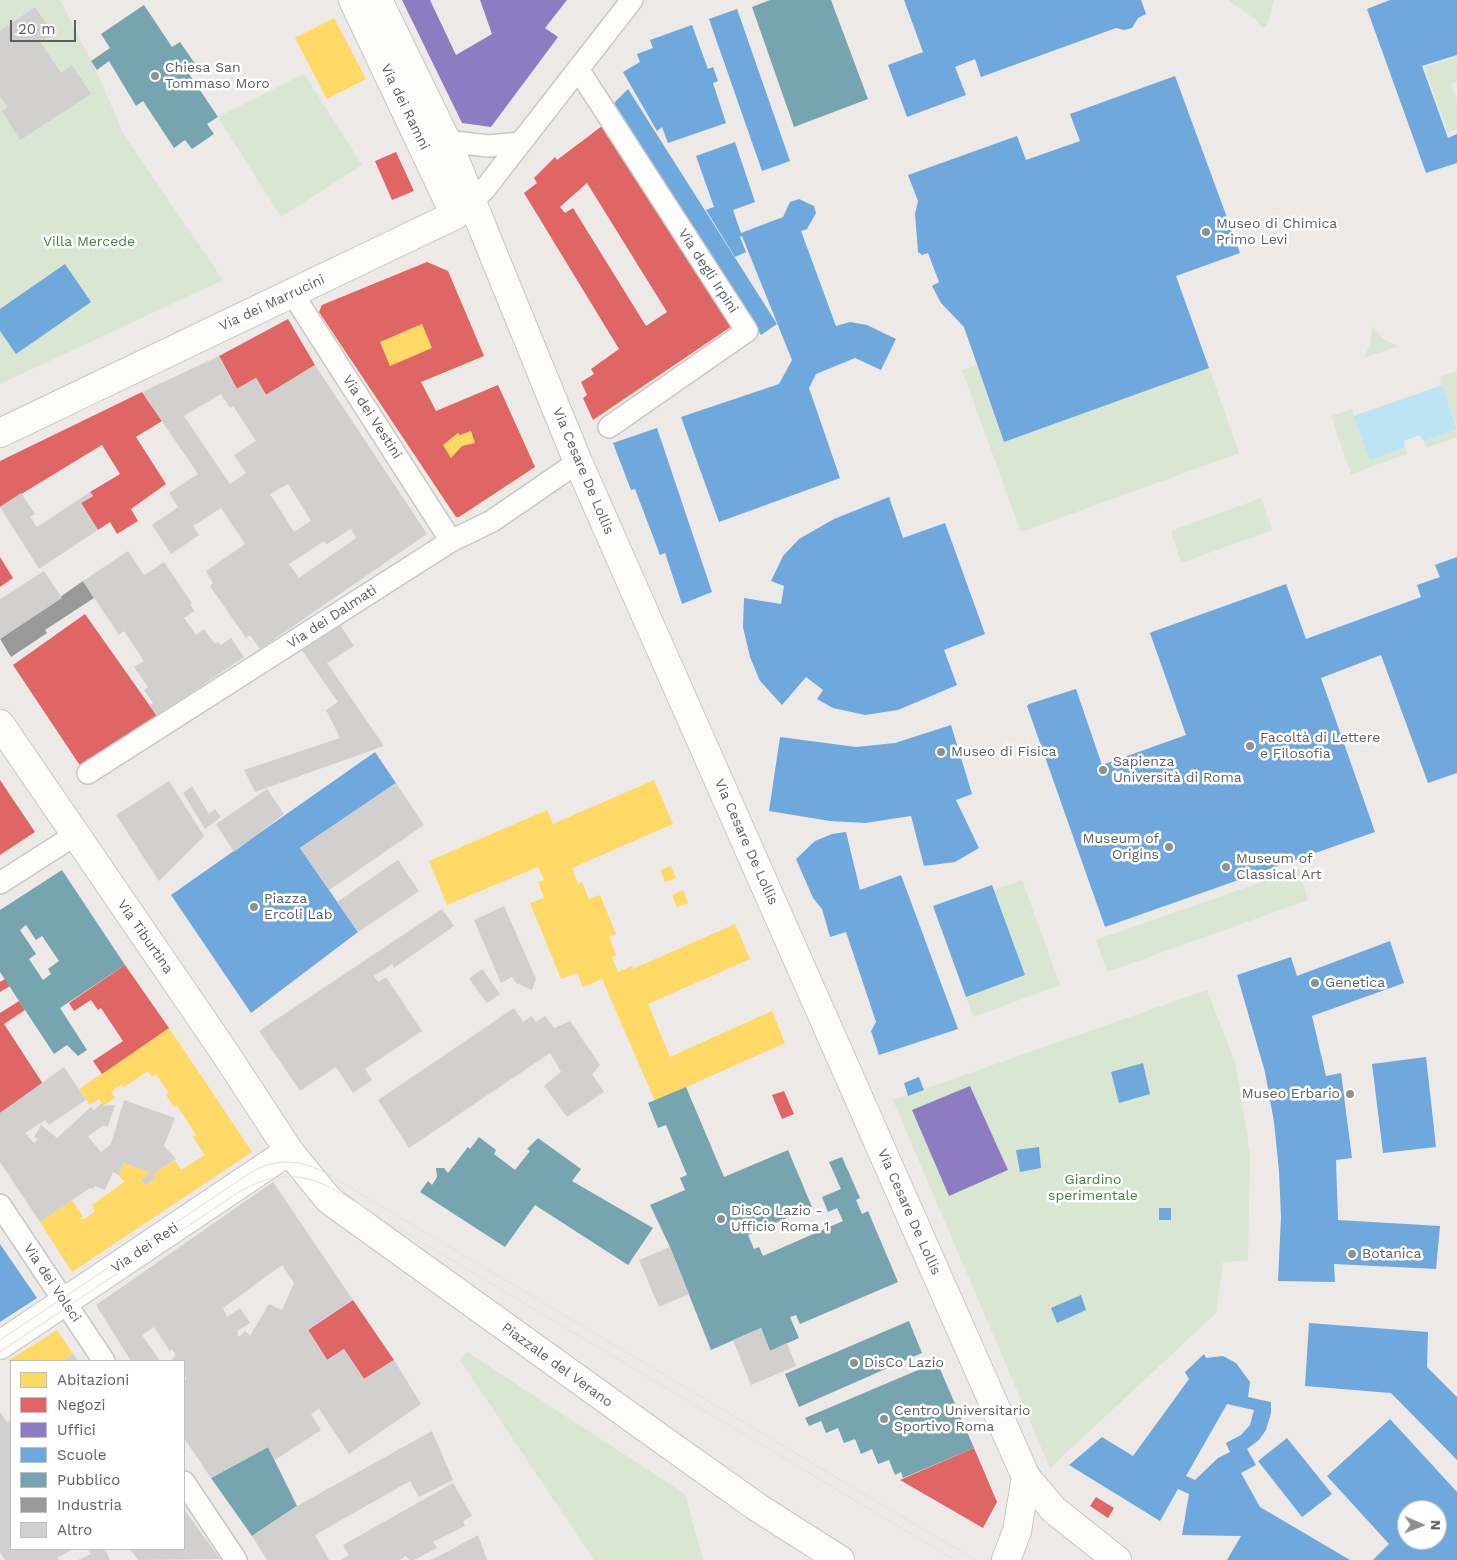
<!DOCTYPE html>
<meta charset="utf-8">
<style>
body{margin:0}
#map{position:relative;width:1457px;height:1560px;overflow:hidden;background:#ece9e6;font-family:"Work Sans",sans-serif}
canvas{display:block}
.legend{position:absolute;left:10px;top:1360px;width:175px;height:190px;box-sizing:border-box;background:#fff;border:1px solid #bebfc1;margin:0;padding:6px 9px;list-style:none;font-size:15px;color:#5c6064}
.legend li{display:flex;align-items:center;gap:10px;height:25px}
.legend b{width:25px;border:1px solid #bebfc1}
.north{position:absolute;left:1397px;top:1500px;width:50px;height:50px;box-sizing:border-box;background:#fff;border:1px solid #bebfc1;border-radius:50%;rotate:91deg;font-size:14px;font-weight:700;line-height:20px;text-align:center;color:#5c6064}
.north::after{content:'';display:block;margin:auto;width:18px;height:22px;background:#8e9092;clip-path:polygon(50% 0,100% 100%,50% 72%,0 100%)}
.scale{position:absolute;left:10px;top:20px;width:66px;height:22px;box-sizing:border-box;border:2px solid #5c6064;border-top:0;padding-left:6px;font-size:15px;line-height:18px;white-space:nowrap;color:#5c6064;-webkit-text-stroke:4px #fff;paint-order:stroke}
</style>
<div id="map">
<canvas width="1457" height="1560"></canvas>
<ul class="legend">
<li><b style="height:14px;background:#ffd966"></b>Abitazioni</li>
<li><b style="height:14px;background:#e06666"></b>Negozi</li>
<li><b style="height:14px;background:#8e7cc3"></b>Uffici</li>
<li><b style="height:14px;background:#6fa8dc"></b>Scuole</li>
<li><b style="height:14px;background:#76a5af"></b>Pubblico</li>
<li><b style="height:14px;background:#999"></b>Industria</li>
<li><b style="height:14px;background:#d2d0cf"></b>Altro</li>
</ul>
<div class="north">N</div>
<div class="scale">20 m</div>
</div>
<script>
const ctx = document.querySelector('canvas').getContext('2d');
ctx.lineJoin = 'round';
function paint(path, color) { ctx.fillStyle = color; ctx.fill(path, 'evenodd'); }
function stroke(path, color, width, dash) { ctx.strokeStyle = color; ctx.lineWidth = width; ctx.lineCap = dash ? 'butt' : 'round'; ctx.setLineDash(dash || []); ctx.stroke(path); }
function drawText(font, color, halo, rows, align = 'center') {
  ctx.font = font + ' "Work Sans",sans-serif'; ctx.lineWidth = 5; ctx.setLineDash([]); ctx.textBaseline = 'middle'; ctx.strokeStyle = halo; ctx.fillStyle = color; for (const [text, x, y, turn = 0] of rows) {
    ctx.save(); ctx.translate(x, y); ctx.rotate((+turn || 0) * Math.PI / 180); ctx.textAlign = isNaN(turn) ? turn : align; if (halo) ctx.strokeText(text, 0, 0); ctx.fillText(text, 0, 0); ctx.restore();
  }
}
const green = new Path2D(`
 M0,0H60L98,75L124,135L223,280L0,384Z
 M1228,0H1274L1267,26L1263,28L1255,19Z
 M1457,57V81L1451,84L1457,100V129L1448,133L1424,67Z
 M304,74L362,165L281,217L218,117Z
 M1372,326L1382,338L1397,346L1364,358L1371,342Z
 M977,365L1004,442L1209,368L1239,453L1021,532L962,370Z
 M1457,371V427L1439,377Z
 M1352,409L1370,460L1405,447L1407,454L1351,474L1331,416Z
 M1457,429V437L1426,448L1424,441Z
 M1261,498L1272,530L1181,563L1171,531Z
 M1299,869L1308,900L1107,972L1096,940Z
 M1022,880L1060,985L973,1017L966,997L1025,975L994,890Z
 M1207,990L1235,1063L1250,1153L1248,1260L1223,1262L1216,1313L1050,1468L893,1100Z
 M467,1352L685,1494L703,1560H594L460,1360Z`);
const water = new Path2D(`
 M1442,385L1457,429L1424,441L1420,435L1404,441L1405,447L1370,460L1354,416Z`);
const homes = new Path2D(`
 M334,18L366,79L327,99L295,38Z
 M427,262L448,271L484,356L421,382L436,411L498,385L535,467L459,517H456L319,312L322,305Z
 M654,780L673,824L572,868L578,884L582,882L589,899L600,895L616,934L609,937L616,955L612,957L618,972L632,966L633,969L735,924L750,959L648,1004L670,1057L772,1011L785,1043L655,1101L602,979L583,987L577,973L561,979L530,903L544,898L538,882L544,880L538,867L447,905L429,861L547,810L553,824Z
 M671,866L676,878L665,882L660,870Z
 M683,890L688,903L677,907L672,895Z
 M169,1028L252,1152L72,1272L40,1222L72,1200L82,1215L81,1219H85L95,1211L92,1205L124,1182L119,1175L123,1163L149,1172V1174L141,1180L145,1185L156,1178L153,1174L175,1160L181,1170L205,1155L193,1137L196,1135L177,1105L174,1107L166,1095L169,1093L156,1074L152,1077L148,1071L124,1087L122,1084L111,1092L115,1098L103,1106L99,1099L90,1105L79,1089Z
 M57,1330L73,1354L63,1361H8Z`);
const shops = new Path2D(`
 M602,126L735,324L593,420L583,398L587,395L581,382L594,374L591,369L619,349L524,193L537,183L534,178L555,157L557,160ZM587,183L667,312L646,326L573,208L565,213L560,207Z
 M396,152L414,191L392,200L375,161Z
 M427,262L448,271L484,356L421,382L436,411L498,385L535,467L459,517H456L319,312L322,305ZM422,324L432,348L390,366L380,342ZM471,431L475,443L462,446L451,458L443,445L458,433L460,435Z
 M288,319L315,365L266,395L256,378L237,389L219,356Z
 M142,392L162,421L136,437L166,484L131,509L138,521L117,534L110,522L98,530L81,503L93,496L90,492L120,474L102,445L0,507V461Z
 M0,557L13,578L0,587Z
 M85,614L157,716L81,767L13,665Z
 M0,780L35,832L0,855Z
 M125,965L169,1028L102,1074L93,1061L123,1041L101,1008L98,1010L91,1000L74,1011L69,1003Z
 M5,979L10,986L0,992V982Z
 M19,1001L25,1010L4,1024L43,1084L0,1113V1013Z
 M784,1091L794,1114L782,1119L772,1095Z
 M353,1300L394,1360L364,1379L344,1349L327,1360L308,1330Z
 M974,1448L997,1502L983,1528L900,1480Z
 M1096,1497L1114,1508L1108,1518L1090,1506Z`);
const offices = new Path2D(`
 M402,0H430L456,55L492,34L480,0H567L545,28L558,37L491,127L462,123Z
 M970,1086L1008,1170L949,1196L912,1110Z`);
const schools = new Path2D(`
 M904,0H1141L1146,14L1138,18L1132,28L1124,30L1116,28L981,77L975,59L955,67L966,95L907,117L888,65L923,52Z
 M1390,0H1457V55L1422,66L1448,138L1457,134V163L1426,173L1367,9Z
 M737,9L790,161L762,171L709,19Z
 M692,25L708,69L713,67L718,81L713,83L726,123L668,143L662,127L657,131L623,72L640,62L637,54L653,48L650,40Z
 M1175,76L1240,253L1176,276L1209,368L1004,442L964,327L941,303L932,286L939,282L928,253L922,255L918,252L915,214L918,201L908,175L1017,136L1026,160L1080,141L1070,114Z
 M628,89L777,324L761,335L614,103Z
 M735,142L755,202L733,210L741,233L783,217L790,202L799,199L814,206L816,213L807,229L801,231L836,326L850,322L867,325L896,339L881,370L855,358L816,374L809,388L840,478L719,522L681,417L779,384L792,360L742,236L740,237L746,252L735,257L706,210L714,207L696,156Z
 M65,264L91,302L16,354L0,331V309Z
 M657,428L712,592L682,604L665,553L660,555L635,489L631,490L613,443Z
 M889,497L903,538L945,523L985,634L944,650L957,685L898,710L865,715L833,708L817,699L823,690L806,677L782,705L760,681L750,657L743,627L744,598L781,604L784,586L771,581L783,556L799,539L834,519Z
 M1457,557V773L1428,783L1381,655L1321,678L1375,832L1105,927L1027,706L1029,704L1076,689L1102,765L1186,735L1150,633L1152,632L1286,584L1306,639L1421,597L1417,585L1440,577L1435,565Z
 M951,725L972,794L956,800L979,848L955,862L924,866L911,816L865,823L830,821L769,811L780,737L856,747L895,743Z
 M375,752L396,783L300,848L358,932L251,1013L171,895Z
 M846,832L860,890L901,875L958,1029L879,1055L871,1031L876,1022L846,932L830,937L822,909L813,898L796,859L815,841L832,834Z
 M992,885L1025,975L966,997L933,906Z
 M1390,941L1404,983L1312,1016L1326,1076L1341,1073L1352,1158L1336,1160L1338,1220L1440,1226L1436,1269L1334,1264L1335,1282L1278,1281L1281,1217L1279,1171L1274,1122L1265,1072L1237,975L1291,957L1297,976Z
 M1426,1057L1436,1147L1383,1153L1372,1064Z
 M1143,1063L1150,1094L1119,1103L1111,1072Z
 M919,1077L924,1090L908,1096L904,1083Z
 M1039,1147L1041,1168L1020,1172L1016,1150Z
 M1159,1208H1171V1220H1159Z
 M0,1244L37,1298L0,1322Z
 M1081,1295L1086,1310L1057,1323L1051,1308Z
 M1309,1323L1428,1332L1427,1367L1457,1397V1460L1391,1393L1305,1386Z
 M1204,1354L1206,1358L1223,1356L1236,1363L1250,1382L1248,1397L1271,1402V1413L1266,1430L1259,1440L1247,1449L1256,1465L1241,1473L1260,1507L1350,1560H1227L1241,1536L1182,1535L1189,1494L1178,1489L1160,1521L1069,1465L1102,1437L1133,1456L1189,1379L1185,1372ZM1227,1404L1254,1410L1250,1425L1241,1435L1226,1443L1230,1452L1218,1458L1195,1480L1186,1476Z
 M1390,1419L1457,1492V1560H1373L1389,1544L1327,1476ZM1407,1510H1437V1540H1407Z
 M1287,1438L1332,1494L1302,1517L1258,1461Z`);
const public = new Path2D(`
 M770,0H831L868,99L794,127L752,7Z
 M144,5L172,47L180,42L196,65L187,71L218,117L207,124L214,134L192,149L185,140L174,148L143,101L136,106L109,61L97,70L91,61L110,48L101,34Z
 M62,870L125,965L60,1008L87,1050L78,1056L67,1045L54,1054L0,972V910ZM26,925L36,940L42,936L59,961L48,969L51,974L43,980L29,959L36,954L20,930Z
 M686,1087L724,1177L788,1150L812,1207L748,1235L754,1249L759,1247L763,1256L843,1221L837,1208L828,1212L822,1197L841,1189L829,1162L842,1157L860,1198L856,1200L862,1214L868,1211L898,1282L800,1324L796,1315L790,1317L799,1338L770,1351L761,1328L711,1350L670,1247L650,1205L685,1190L680,1178L687,1175L666,1125L658,1128L648,1103Z
 M479,1137L496,1150L494,1154L515,1170L530,1151L527,1149L538,1138L581,1169L572,1181L653,1228L628,1265L535,1205L505,1247L420,1192L428,1181L432,1185L437,1177L436,1168H444L448,1173L468,1147L470,1149Z
 M909,1321L922,1353L799,1407L785,1374Z
 M937,1362L974,1448L903,1478L901,1472L895,1475L889,1460L878,1464L872,1449L861,1454L855,1439L844,1443L838,1428L826,1433L821,1421L809,1426L805,1418Z
 M268,1447L297,1506L252,1536L211,1478Z`);
const industry = new Path2D(`
 M83,581L94,598L45,630L47,633L11,657L0,639Z`);
const building = new Path2D(`
 M35,7L53,34L41,43L61,73L72,65L91,94L20,140L2,111L8,107L0,96V31Z
 M219,356L237,389L256,378L266,395L315,365L427,534L260,649L250,635L246,638L210,586L213,583L206,571L245,544L221,508L193,526L199,535L171,554L152,525L178,507L169,493L198,474L142,392ZM221,394L230,408L233,406L256,441L234,455L246,473L230,484L184,416ZM288,484L311,521L294,532L270,494ZM351,529L356,538L299,578L289,564L324,541L327,544Z
 M90,492L93,496L81,503L98,530L39,569L0,507L21,493L35,514L30,517L37,527Z
 M128,551L144,575L164,562L192,603L190,604L194,611L184,618L196,635L204,629L215,644L218,642L221,645L231,638L244,657L157,716L149,705L153,703L144,690L148,687L134,667L144,661L124,631L119,635L83,581Z
 M44,571L62,598L0,639V599Z
 M337,620L354,646L327,663L384,746L255,792L244,770L340,738L326,710L338,702L298,645Z
 M169,781L204,836L159,881L116,815Z
 M396,783L424,825L329,890L300,848Z
 M192,786L209,814L215,809L221,817L205,829L183,793Z
 M267,789L284,814L234,852L216,824Z
 M398,860L419,891L358,932L337,902Z
 M504,906L536,979L532,990L516,983L512,977L501,983L474,920Z
 M442,909L454,926L394,968L392,964L374,976L378,982L386,977L422,1031L365,1069L372,1080L353,1093L336,1067L300,1091L259,1031Z
 M482,969L500,994L487,1003L469,979Z
 M514,1008L523,1022L532,1016L536,1022L545,1016L554,1028L570,1021L600,1065L592,1074L604,1092L567,1117L544,1086L561,1072L550,1053L409,1148L378,1100Z
 M64,1067L86,1100L49,1125L45,1120L25,1133L34,1143L38,1139L34,1137L41,1125L57,1138L91,1107L94,1110L102,1103L103,1106L113,1105L115,1106L108,1126H102L88,1136L101,1152L111,1144L124,1100L175,1118L164,1146L176,1159L153,1174L156,1178L145,1185L141,1180L149,1174V1172L123,1163L119,1175L113,1172L105,1190L94,1186L93,1189L90,1188L40,1222L0,1162V1113Z
 M273,1182L353,1300L308,1330L328,1361L344,1349L364,1379L394,1360L421,1404L349,1454L319,1409L311,1414L321,1430L275,1460L268,1447L211,1478L184,1438V1381L187,1379L184,1374V1361H174L172,1359L176,1356L172,1349L170,1351L154,1327L142,1335L160,1361H131L96,1305ZM282,1265L294,1283L282,1310L269,1304L250,1336L245,1331L239,1337L237,1331L250,1323L240,1308L227,1317L223,1308Z
 M670,1247L689,1294L659,1307L639,1260Z
 M761,1328L770,1351L787,1343L796,1366L751,1385L733,1340Z
 M73,1354L78,1361H63Z
 M0,1412L7,1422L11,1419V1549H73L57,1558L59,1560H5L0,1552Z
 M432,1431L453,1480L419,1497L410,1481L315,1535L329,1560H267L252,1536L297,1506Z
 M453,1483L472,1516L463,1521L465,1526L433,1542L437,1548L414,1560H409L406,1556L399,1560H341L349,1555L343,1545Z
 M184,1509L220,1559L138,1560L130,1549H184Z
 M478,1535L487,1560H430L441,1555Z
 M87,1549H105L110,1560H78L91,1554Z`);
const street = new Path2D(`
 M578,69L747,331L609,427
 M446,141L488,146L521,143
 M461,211L484,190L632,0
 M292,293L451,541
 M88,773L451,541L492,521L578,462
 M0,883L75,835
 M0,1205L104,1361
 M184,1482L236,1560`);
const secondary = new Path2D(`
 M378,0L450,148L578,462L1026,1477L1054,1510L1117,1560
 M0,433L455,215L353,0
 M0,724L223,1050L289,1151L329,1200L660,1438L757,1507L840,1560
 M0,1345L289,1151
 M1006,1560L1017,1531L1026,1477`);
const tram = new Path2D(`
 M0,1340L253,1171C278,1158 300,1160 324,1172L975,1560
 M0,1352L239,1192C302,1156 333,1190 388,1222L955,1560`);
const markers = [
 [155,76,5,"#8e9092"],
 [1206,232,5,"#8e9092"],
 [1250,746,5,"#8e9092"],
 [941,752,5,"#8e9092"],
 [1103,770,5,"#8e9092"],
 [1169,847,5,"#8e9092"],
 [1226,867,5,"#8e9092"],
 [254,907,5,"#8e9092"],
 [1315,983,5,"#8e9092"],
 [1350,1094,5,"#8e9092"],
 [721,1219,5,"#8e9092"],
 [1352,1254,5,"#8e9092"],
 [854,1363,5,"#8e9092"],
 [884,1419,5,"#8e9092"]
];
const poiNames = [
 ["Chiesa San",165,68],
 ["Tommaso Moro",165,84],
 ["Museo di Chimica",1216,224],
 ["Primo Levi",1216,240],
 ["Facoltà di Lettere",1260,738],
 ["e Filosofia",1260,754],
 ["Museo di Fisica",951,752],
 ["Sapienza",1113,762],
 ["Università di Roma",1113,778],
 ["Museum of",1159,839,"right"],
 ["Origins",1159,855,"right"],
 ["Museum of",1236,859],
 ["Classical Art",1236,875],
 ["Piazza",264,899],
 ["Ercoli Lab",264,915],
 ["Genetica",1325,983],
 ["Museo Erbario",1340,1094,"right"],
 ["DisCo Lazio -",731,1211],
 ["Ufficio Roma 1",731,1227],
 ["Botanica",1362,1254],
 ["DisCo Lazio",864,1363],
 ["Centro Universitario",894,1411],
 ["Sportivo Roma",894,1427]
];
const streetNames = [
 ["Via dei Ramni",405,107,64],
 ["Via degli Irpini",708,271,57],
 ["Via dei Marrucini",272,303,-25],
 ["Via dei Vestini",372,417,57],
 ["Via Cesare De Lollis",583,471,67],
 ["Via dei Dalmati",332,617,-33],
 ["Via Cesare De Lollis",746,842,66],
 ["Via Tiburtina",145,937,55],
 ["Via Cesare De Lollis",909,1212,66],
 ["Via dei Reti",145,1248,-34],
 ["Via dei Volsci",52,1283,56],
 ["Piazzale del Verano",557,1365,36]
];
const parkNames = [
 ["Villa Mercede",89,242],
 ["Giardino",1093,1180],
 ["sperimentale",1093,1196]
];
paint(green, '#d8e6d2');
paint(water, '#bce4f4');
paint(homes, '#ffd966');
paint(shops, '#e06666');
paint(offices, '#8e7cc3');
paint(schools, '#6fa8dc');
paint(public, '#76a5af');
paint(industry, '#999');
paint(building, '#d2d0cf');
stroke(street, '#c8c8c8', 24);
stroke(secondary, '#c7c7c7', 30);
stroke(street, '#fcfcfb', 21);
stroke(secondary, '#fcfcfb', 28);
stroke(tram, '#e2e2e2', 1);
for (const [x, y, r, color] of markers) { const dot = new Path2D(); dot.arc(x, y, r, 0, 2 * Math.PI); ctx.fillStyle = color; ctx.fill(dot); stroke(dot, '#fff', 2); }
drawText('14px', '#5c6064', '#fff', poiNames, 'left');
drawText('14px', '#5c6064', '#fff', streetNames);
drawText('14px', '#42843b', '#fff', parkNames);
</script>
